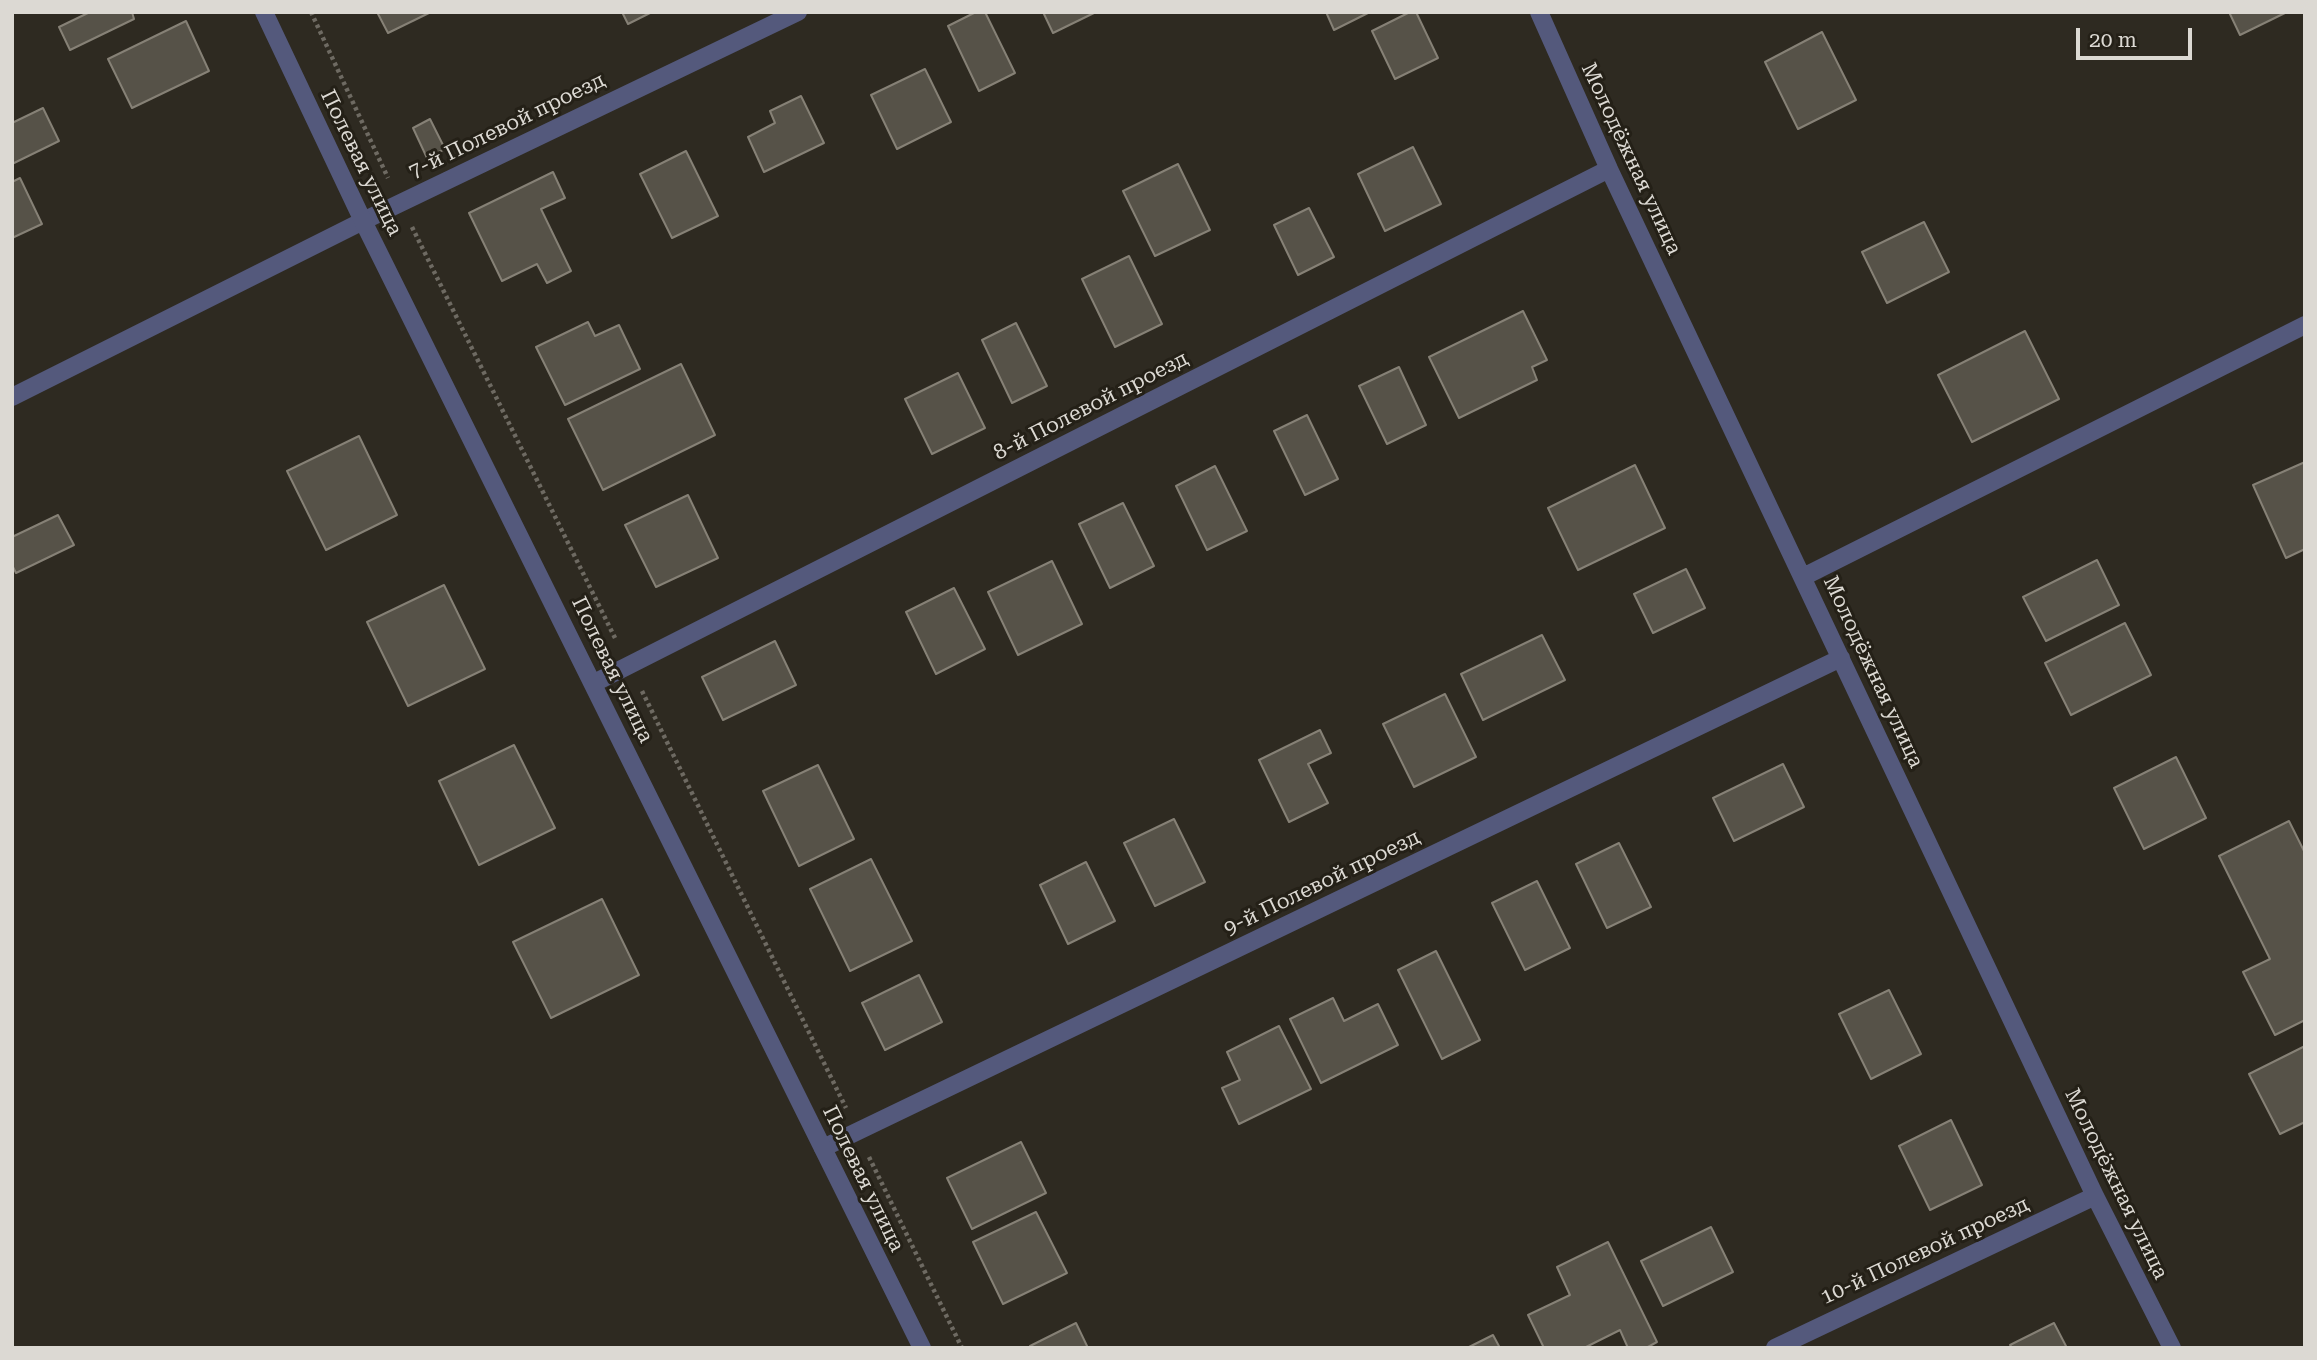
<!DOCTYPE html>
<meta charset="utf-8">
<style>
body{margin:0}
#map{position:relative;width:2317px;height:1360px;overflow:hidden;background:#2e2a21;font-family:"Roboto Serif",serif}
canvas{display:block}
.frame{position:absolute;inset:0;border:14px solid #dcd9d3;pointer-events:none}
.scale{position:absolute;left:2076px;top:28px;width:116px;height:32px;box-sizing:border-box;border:4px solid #dcd9d3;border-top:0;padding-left:9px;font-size:21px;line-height:24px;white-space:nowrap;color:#dcd9d3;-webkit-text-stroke:5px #242017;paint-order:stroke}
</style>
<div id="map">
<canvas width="2317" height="1360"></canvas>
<div class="frame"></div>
<div class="scale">20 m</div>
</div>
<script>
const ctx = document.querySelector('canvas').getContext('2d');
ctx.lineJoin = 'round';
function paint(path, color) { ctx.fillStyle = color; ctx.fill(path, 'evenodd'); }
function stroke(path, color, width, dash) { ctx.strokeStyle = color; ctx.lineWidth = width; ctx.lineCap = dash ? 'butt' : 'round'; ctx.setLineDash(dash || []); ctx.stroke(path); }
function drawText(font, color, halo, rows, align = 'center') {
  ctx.font = font + ' "Roboto Serif",serif'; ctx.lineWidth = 6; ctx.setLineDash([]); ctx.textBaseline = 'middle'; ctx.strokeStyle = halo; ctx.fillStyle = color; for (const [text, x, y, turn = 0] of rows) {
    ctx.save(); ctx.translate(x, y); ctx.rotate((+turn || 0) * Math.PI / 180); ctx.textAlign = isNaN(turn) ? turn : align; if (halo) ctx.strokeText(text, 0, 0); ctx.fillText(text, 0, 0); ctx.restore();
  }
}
const building = new Path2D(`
 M90,12H132L134,19L70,50L59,27Z
 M377,12H431L388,33Z
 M622,12H652L628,24Z
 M976,12H985L1015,73L979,91L948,26Z
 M1043,12H1096L1053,33Z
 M1326,12H1370L1334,30Z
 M1410,12H1416L1438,58L1395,79L1372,31Z
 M2229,12H2287L2240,35Z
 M186,21L209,71L132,108L108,59Z
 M1822,32L1856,100L1798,129L1765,62Z
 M925,69L951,122L897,149L871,95Z
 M801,96L824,143L764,172L748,137L775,123L770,111Z
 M43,108L59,141L12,164V123Z
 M430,119L445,149L427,158L413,128Z
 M1413,147L1441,204L1385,231L1358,174Z
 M686,151L718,216L672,238L640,174Z
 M1178,164L1210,230L1155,256L1123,191Z
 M553,172L565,198L541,209L571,271L547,283L537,264L502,281L469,213Z
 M20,178L42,224L12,238V182Z
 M1309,208L1334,257L1298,275L1274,225Z
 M1924,222L1949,272L1887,303L1862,252Z
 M1129,256L1162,324L1115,347L1082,279Z
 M1523,311L1547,360L1532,367L1537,380L1459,418L1429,357Z
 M588,322L595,336L619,325L640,369L565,405L536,347Z
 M1016,323L1047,386L1012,403L982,340Z
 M2025,331L2059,399L1972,442L1938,375Z
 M681,364L715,435L603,490L568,419Z
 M1399,367L1426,425L1387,444L1359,386Z
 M958,373L985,428L932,454L905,399Z
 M1307,415L1338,479L1305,495L1274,431Z
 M359,436L397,515L326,550L287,471Z
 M2305,462V549L2286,558L2253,485Z
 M1635,465L1665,528L1578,570L1548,508Z
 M1215,466L1247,531L1207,550L1176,486Z
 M688,495L718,558L656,587L625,525Z
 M1123,503L1154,566L1110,588L1079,524Z
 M58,515L74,545L16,573L12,565V537Z
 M2097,560L2119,605L2046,641L2023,597Z
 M1052,561L1082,624L1018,655L988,592Z
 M1686,569L1705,608L1653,633L1634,594Z
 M444,585L485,669L408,706L367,622Z
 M954,588L985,649L936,674L906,612Z
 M2125,623L2151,675L2071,715L2045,663Z
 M1542,635L1565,680L1483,720L1461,674Z
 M775,641L796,685L723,720L702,677Z
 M1445,694L1476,757L1414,787L1383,724Z
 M1320,730L1331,753L1308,764L1328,803L1289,822L1259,760Z
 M514,745L555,828L479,865L439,781Z
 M2176,757L2206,818L2144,849L2114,788Z
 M1783,764L1804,807L1734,841L1713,798Z
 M818,765L854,839L799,866L763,791Z
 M1174,819L1205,882L1155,906L1124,843Z
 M2289,821L2305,853V1020L2275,1035L2243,972L2270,959L2219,856Z
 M1619,843L1651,907L1607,928L1576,864Z
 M871,859L912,941L850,971L810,889Z
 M1086,862L1115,921L1068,944L1040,885Z
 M1537,881L1570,948L1525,970L1492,903Z
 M602,899L639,975L551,1018L513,942Z
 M1436,951L1480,1040L1442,1059L1398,970Z
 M919,975L942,1022L885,1050L862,1003Z
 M1889,990L1921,1054L1871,1079L1839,1014Z
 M1333,998L1344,1021L1378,1004L1398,1045L1321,1083L1290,1019Z
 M1279,1026L1311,1089L1239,1124L1222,1088L1240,1080L1227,1052Z
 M2305,1046V1122L2280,1134L2249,1074Z
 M1951,1120L1982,1185L1930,1210L1899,1146Z
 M1021,1142L1046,1193L972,1229L947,1178Z
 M1036,1212L1067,1273L1003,1304L973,1242Z
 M1711,1227L1733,1272L1663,1306L1641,1261Z
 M1608,1242L1657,1342L1646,1348H1628L1620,1330L1584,1348H1544L1528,1315L1570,1295L1557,1267Z
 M1076,1323L1088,1348H1031L1030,1346Z
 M2054,1323L2067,1348H2012L2010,1345Z
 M1493,1335L1500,1348H1467Z`);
const path = new Path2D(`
 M311,12L388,178
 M412,227L616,640
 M642,691L846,1108
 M869,1157L962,1348`);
const minor = new Path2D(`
 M1539,12L1609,169L2095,1196L2172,1348
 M12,397L363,221L798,12
 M1803,577L2305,325
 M594,683L1609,169
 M823,1148L1841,658
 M1775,1348L2095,1196`);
const tertiary = new Path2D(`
 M264,12L363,221L922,1348`);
const streetNames = [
 ["7-й Полевой проезд",507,126,-26],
 ["Молодёжная улица",1631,159,65],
 ["Полевая улица",361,163,64],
 ["8-й Полевой проезд",1091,406,-27],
 ["Полевая улица",612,670,64],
 ["Молодёжная улица",1873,672,65],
 ["9-й Полевой проезд",1322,883,-26],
 ["Полевая улица",863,1179,64],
 ["Молодёжная улица",2116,1184,64],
 ["10-й Полевой проезд",1925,1251,-25]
];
paint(building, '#565248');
stroke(building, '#868176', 2);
stroke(path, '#6e6a62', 4.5, [3.5, 3.5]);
stroke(minor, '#54597c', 18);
stroke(tertiary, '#54597c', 18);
drawText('21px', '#dcd9d3', '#242017', streetNames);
</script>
